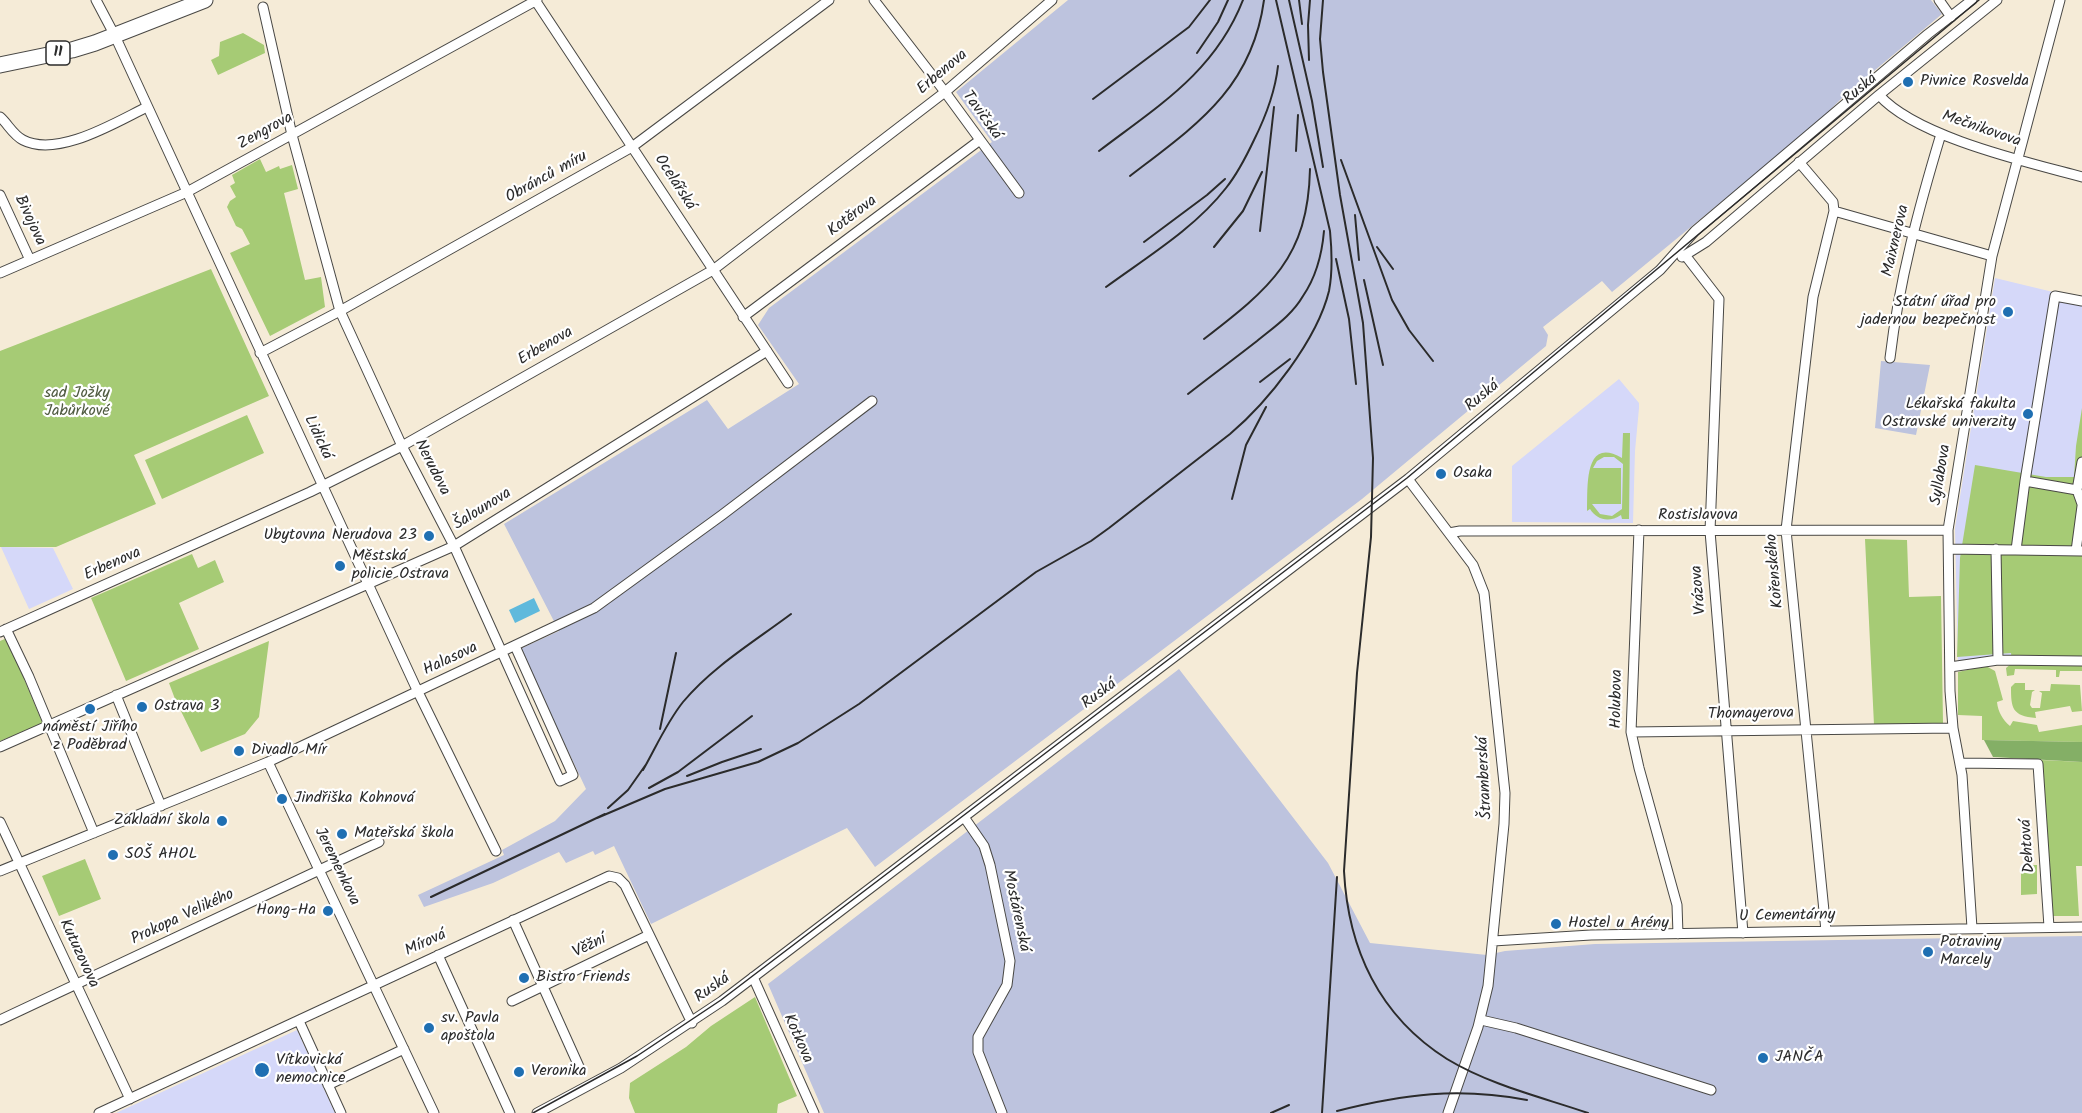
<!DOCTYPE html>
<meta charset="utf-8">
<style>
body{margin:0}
canvas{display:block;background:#f5ebd7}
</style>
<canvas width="2082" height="1113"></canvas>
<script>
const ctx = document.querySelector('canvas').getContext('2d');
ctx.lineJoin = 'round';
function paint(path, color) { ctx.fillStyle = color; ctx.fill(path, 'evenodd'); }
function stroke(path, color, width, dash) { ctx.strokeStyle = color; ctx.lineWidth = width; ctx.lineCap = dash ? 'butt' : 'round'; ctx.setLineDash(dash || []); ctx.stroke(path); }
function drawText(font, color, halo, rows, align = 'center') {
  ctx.font = font + ' Kalam,sans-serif'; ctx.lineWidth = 4.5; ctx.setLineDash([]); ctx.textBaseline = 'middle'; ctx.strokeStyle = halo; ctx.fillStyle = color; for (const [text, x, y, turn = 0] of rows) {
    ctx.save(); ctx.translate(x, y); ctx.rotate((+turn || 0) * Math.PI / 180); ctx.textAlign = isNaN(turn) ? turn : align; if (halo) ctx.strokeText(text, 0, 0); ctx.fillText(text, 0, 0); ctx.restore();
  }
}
const built = new Path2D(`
 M1995,278L2082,299V662L1958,664L1955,528Z
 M1619,379L1639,403V408L1635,451L1633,523L1512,522V466Z
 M1,547L53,548L73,589L29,609Z
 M297,1030L335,1113H116L199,1075Z`);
const industrial = new Path2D(`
 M1068,0H1931L1942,14L1843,97L1817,123L1612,292L1602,281L1543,327L1548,335L1546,346L1362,499L875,867L847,828L651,924L614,846L595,855L593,851L566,863L559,852L493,883L424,907L418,895L504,855L502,850L555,821L586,789L520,649L559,631L504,524L707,400L728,429L799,384L758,325L769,308L992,142L956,92Z
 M1881,361L1930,365L1916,435L1875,428Z
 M1179,669L1328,863L1370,943L1487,955L1505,951L1595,944L2082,936V1113H824L768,984Z`);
const green = new Path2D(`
 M243,33L264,45L265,53L218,75L211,60L219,56L220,42Z
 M260,159L266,172L279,166L280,169L292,165L298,189L284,193L305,280L321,277L325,307L270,336L230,253L250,244L242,229L236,226L227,207L230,201L236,197L230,186L235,183L232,175Z
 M211,269L269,396L134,455L156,504L56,547H0V351Z
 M2082,408V671H2060L2059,677H2056V670L2015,669L2014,675L2007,676L2006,668L2012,663L2011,653L1957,657L1960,558L1975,465L2046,477H2074L2076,446Z
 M247,415L264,453L162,499L145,460Z
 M1623,433H1630L1629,519H1622L1621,515C1609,523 1597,520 1590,509L1587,511C1588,489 1583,435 1622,458ZM1604,457H1614L1623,464L1622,509L1612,516L1600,514L1592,504H1621V468H1593L1597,461Z
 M1865,539L1907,540L1909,597L1941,596L1943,723L1874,725Z
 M192,554L198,568L215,560L224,582L179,603L199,649L126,681L91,598Z
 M7,638L43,724L0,741V641Z
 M269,641L259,717L245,734L201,752L175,699L169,683Z
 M1986,666L1995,671L2003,700L1997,702C1998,712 2003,720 2010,726L2013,721L2037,725L2039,732L2082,725V742L1982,740V716L1958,715V672Z
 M2015,683H2025V690H2035L2032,692L2030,705L2032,708H2040L2042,693L2039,691H2050L2051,684L2080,685L2082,711L2072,712L2070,706L2035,712L2036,718C2012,716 2011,708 2011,687Z
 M2041,760L2082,762V866H2076L2079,916H2053Z
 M85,859L101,899L59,916L42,876Z
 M2021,865H2037V894L2021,895Z
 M755,997L797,1096L778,1104L777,1113H635L629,1098L630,1083L686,1047L711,1026Z`);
const forest = new Path2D(`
 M1984,740L2082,742V762L1993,757Z`);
const water = new Path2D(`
 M534,598L540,611L515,623L509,610Z`);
const street = new Path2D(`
 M96,0L115,36L418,692L496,851
 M535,0L788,383
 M874,0L945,92L1019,193
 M1939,0L1951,17
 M263,7L292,135L340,311L402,446L454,546L560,781L573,775L515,646
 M1879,95C1916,137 2027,162 2082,177
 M0,117C8,124 13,135 23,140C58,158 116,122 147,107
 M1799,162L1833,202L1834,211L1992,256
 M0,195L30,260
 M1685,255L1719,299L1710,531L1743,933
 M1682,257L1706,242L1879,95L1997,0
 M0,273L187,192L537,0
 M743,317L980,140
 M260,353L340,311L632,147L829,0
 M1890,358C1899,281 1919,207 1941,134
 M2082,462L2077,490L2082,504
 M1408,479L1473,565L1484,593L1505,793L1504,824L1488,986L1478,1027L1448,1113
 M2025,481L2077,490
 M1639,530L1631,732L1639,768L1677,905L1678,934
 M1449,533L1460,531L1948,530
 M1949,549L2082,551
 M1996,549L1998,660
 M2016,550L2025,481L2055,296L2082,301
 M2076,551L2082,506
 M6,629L29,677L94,833
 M0,632L310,492L402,446L713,270L945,92L1052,0
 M1950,667L1998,660L2082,661
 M116,695L161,806
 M1631,732L1953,728
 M0,747L454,546L767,351
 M268,762L434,1113
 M1960,763L2038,764L2049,927
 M964,817L984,846L990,865L1010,961L1007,985L978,1037V1052L1002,1113
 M0,822L130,1099
 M0,871L268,762L594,608L722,515L872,401
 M513,920L581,1071
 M1972,928L1962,775L1953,728L1950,691L1948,530L1992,256L2060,0
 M1826,931L1786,530L1813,297L1834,211
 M1493,941L1591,935L2082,927
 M438,955L510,1113
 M753,977L814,1113
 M512,1001L649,935
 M0,1020L379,842
 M1481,1020L1516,1028L1711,1090
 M299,1021L341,1113
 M328,1085L404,1049
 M99,1113L609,876L618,878L625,885L692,1023
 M537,1113L621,1068L722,1001L1408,479L1660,270L1695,231L1928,34L1972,0`);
const primary = new Path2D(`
 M0,65L72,50L95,43L205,0`);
const tram = new Path2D(`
 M533,1113L637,1056L721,1000L1407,478L1979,0`);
const rail = new Path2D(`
 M1289,0L1312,101L1323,167
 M1299,0L1302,24
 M1323,0L1320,39L1323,72L1340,195L1363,323L1373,458L1371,537L1357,673L1344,871C1348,949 1379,1016 1447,1059C1490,1085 1541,1097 1588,1113
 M1197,53L1218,22L1228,0
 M1309,60L1308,25L1310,0
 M1093,99L1189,27L1210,0
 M1099,151C1158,106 1215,72 1243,0
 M1296,151L1298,115
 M1341,160L1392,300L1409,330L1433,361
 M1130,176C1195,126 1252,89 1264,0
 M1355,215L1359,260
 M1260,231L1274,107
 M1144,242L1207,195L1225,179
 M1214,247L1243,211L1262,172
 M1377,247L1393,269
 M1336,259L1349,319L1356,384
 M1364,280L1383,365
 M1106,287C1147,257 1195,228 1226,188C1238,173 1246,157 1254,140C1266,116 1275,93 1278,66
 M1204,339C1270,288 1308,258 1310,169
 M1260,382L1290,359
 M1188,394C1211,376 1234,359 1257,341C1274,327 1292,315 1303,296C1316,277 1322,254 1324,231
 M1232,499L1246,445L1266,407
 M660,729L676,653
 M643,770C656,747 667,722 683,702C712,667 755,641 791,614
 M687,776L722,762L761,749
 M649,788L678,772L752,716
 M608,808L628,790L647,763
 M597,818L665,789L758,762L798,743L859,704L1036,572L1091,541L1109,528L1230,434C1268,402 1317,340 1329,291C1333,271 1332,252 1330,231L1276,0
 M431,897L605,814
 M1337,1111C1404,1094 1458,1087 1527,1100
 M1271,1113L1289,1105
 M1322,1113L1337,877`);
const markers = [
 [1908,82,6,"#1f6fb2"],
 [2008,312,6,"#1f6fb2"],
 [2028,414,6,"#1f6fb2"],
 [1441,474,6,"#1f6fb2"],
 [429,536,6,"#1f6fb2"],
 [340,566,6,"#1f6fb2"],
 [142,707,6,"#1f6fb2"],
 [90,709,6,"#1f6fb2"],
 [239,751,6,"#1f6fb2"],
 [282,799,6,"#1f6fb2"],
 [222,821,6,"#1f6fb2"],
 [342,834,6,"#1f6fb2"],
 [113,855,6,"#1f6fb2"],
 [328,911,6,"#1f6fb2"],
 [1556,924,6,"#1f6fb2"],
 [1928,952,6,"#1f6fb2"],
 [524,978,6,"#1f6fb2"],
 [429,1028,6,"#1f6fb2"],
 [1763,1058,6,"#1f6fb2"],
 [262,1070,8,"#1f6fb2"],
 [519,1072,6,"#1f6fb2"]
];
const shields = [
 [58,53,24]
];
const shieldNames = [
 ["11",58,53]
];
const streetNames = [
 ["Erbenova",943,73,-40],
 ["Ruská",1861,90,-40],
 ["Tavičská",981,116,54],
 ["Mečnikovova",1981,130,19],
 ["Zengrova",266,132,-29],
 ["Obránců míru",547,178,-29],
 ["Ocelářská",674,183,57],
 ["Kotěrova",853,217,-37],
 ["Bivojova",29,221,65],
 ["Maixnerova",1897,241,-77],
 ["Erbenova",546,347,-30],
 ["Ruská",1483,397,-40],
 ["Lidická",317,438,65],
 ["Nerudova",431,468,63],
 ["Syllabova",1942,475,-81],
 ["Šalounova",483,510,-32],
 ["Rostislavova",1698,516],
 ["Erbenova",113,565,-24],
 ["Kořenského",1776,571,-95],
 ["Vrázova",1700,590,-95],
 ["Halasova",451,660,-25],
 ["Ruská",1100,695,-37],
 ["Holubova",1618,699,-89],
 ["Thomayerova",1751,715,-1],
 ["Štramberská",1486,778,-93],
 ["Dehtová",2029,846,-94],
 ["Jeremenkova",336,867,64],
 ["Mostárenská",1015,911,78],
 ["U Cementárny",1787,917,-1],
 ["Prokopa Velikého",183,918,-25],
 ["Mírová",426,944,-25],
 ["Věžní",590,947,-26],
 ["Kutuzovova",78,954,65],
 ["Ruská",713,989,-36],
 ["Kotkova",797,1039,66]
];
const poiNames = [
 ["Pivnice Rosvelda",1920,82],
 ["Státní úřad pro",1996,303,"right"],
 ["jadernou bezpečnost",1996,321,"right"],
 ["Lékařská fakulta",2016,405,"right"],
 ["Ostravské univerzity",2016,423,"right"],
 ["Osaka",1453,474],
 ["Ubytovna Nerudova 23",417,536,"right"],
 ["Městská",352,557],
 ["policie Ostrava",352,575],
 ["Ostrava 3",154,707],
 ["náměstí Jiřího",90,728,"center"],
 ["z Poděbrad",90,746,"center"],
 ["Divadlo Mír",251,751],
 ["Jindřiška Kohnová",294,799],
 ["Základní škola",210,821,"right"],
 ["Mateřská škola",354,834],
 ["SOŠ AHOL",125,855],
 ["Hong-Ha",316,911,"right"],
 ["Hostel u Arény",1568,924],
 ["Potraviny",1940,943],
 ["Marcely",1940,961],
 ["Bistro Friends",536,978],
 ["sv. Pavla",441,1019],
 ["apoštola",441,1037],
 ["JANČA",1775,1058],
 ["Vítkovická",276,1061],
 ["nemocnice",276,1079],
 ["Veronika",531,1072]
];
const parkNames = [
 ["sad Jožky",77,394],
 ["Jabůrkové",77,412]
];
paint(built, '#d5d8f9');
paint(industrial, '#bdc3de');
paint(green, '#a6cb75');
paint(forest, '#84af66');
paint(water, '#5fb9dc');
stroke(street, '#494845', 11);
stroke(primary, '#494845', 17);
stroke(street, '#fff', 9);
stroke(primary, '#fff', 15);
stroke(tram, '#2b2b2b', 1.5);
stroke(rail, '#2b2b2b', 2);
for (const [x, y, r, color] of markers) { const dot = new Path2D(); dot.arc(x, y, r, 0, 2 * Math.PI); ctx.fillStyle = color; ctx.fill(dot); stroke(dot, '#fff', 2); }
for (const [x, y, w] of shields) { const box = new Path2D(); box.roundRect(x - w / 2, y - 12, w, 24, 4.5); ctx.fillStyle = '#fff'; ctx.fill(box); stroke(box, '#2b2b2b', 1.5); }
drawText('bold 15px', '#2b2b2b', null, shieldNames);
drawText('16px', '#2b2b2b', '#fff', streetNames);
drawText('16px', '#2b2b2b', '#fff', poiNames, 'left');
drawText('16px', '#505b41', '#fff', parkNames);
</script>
